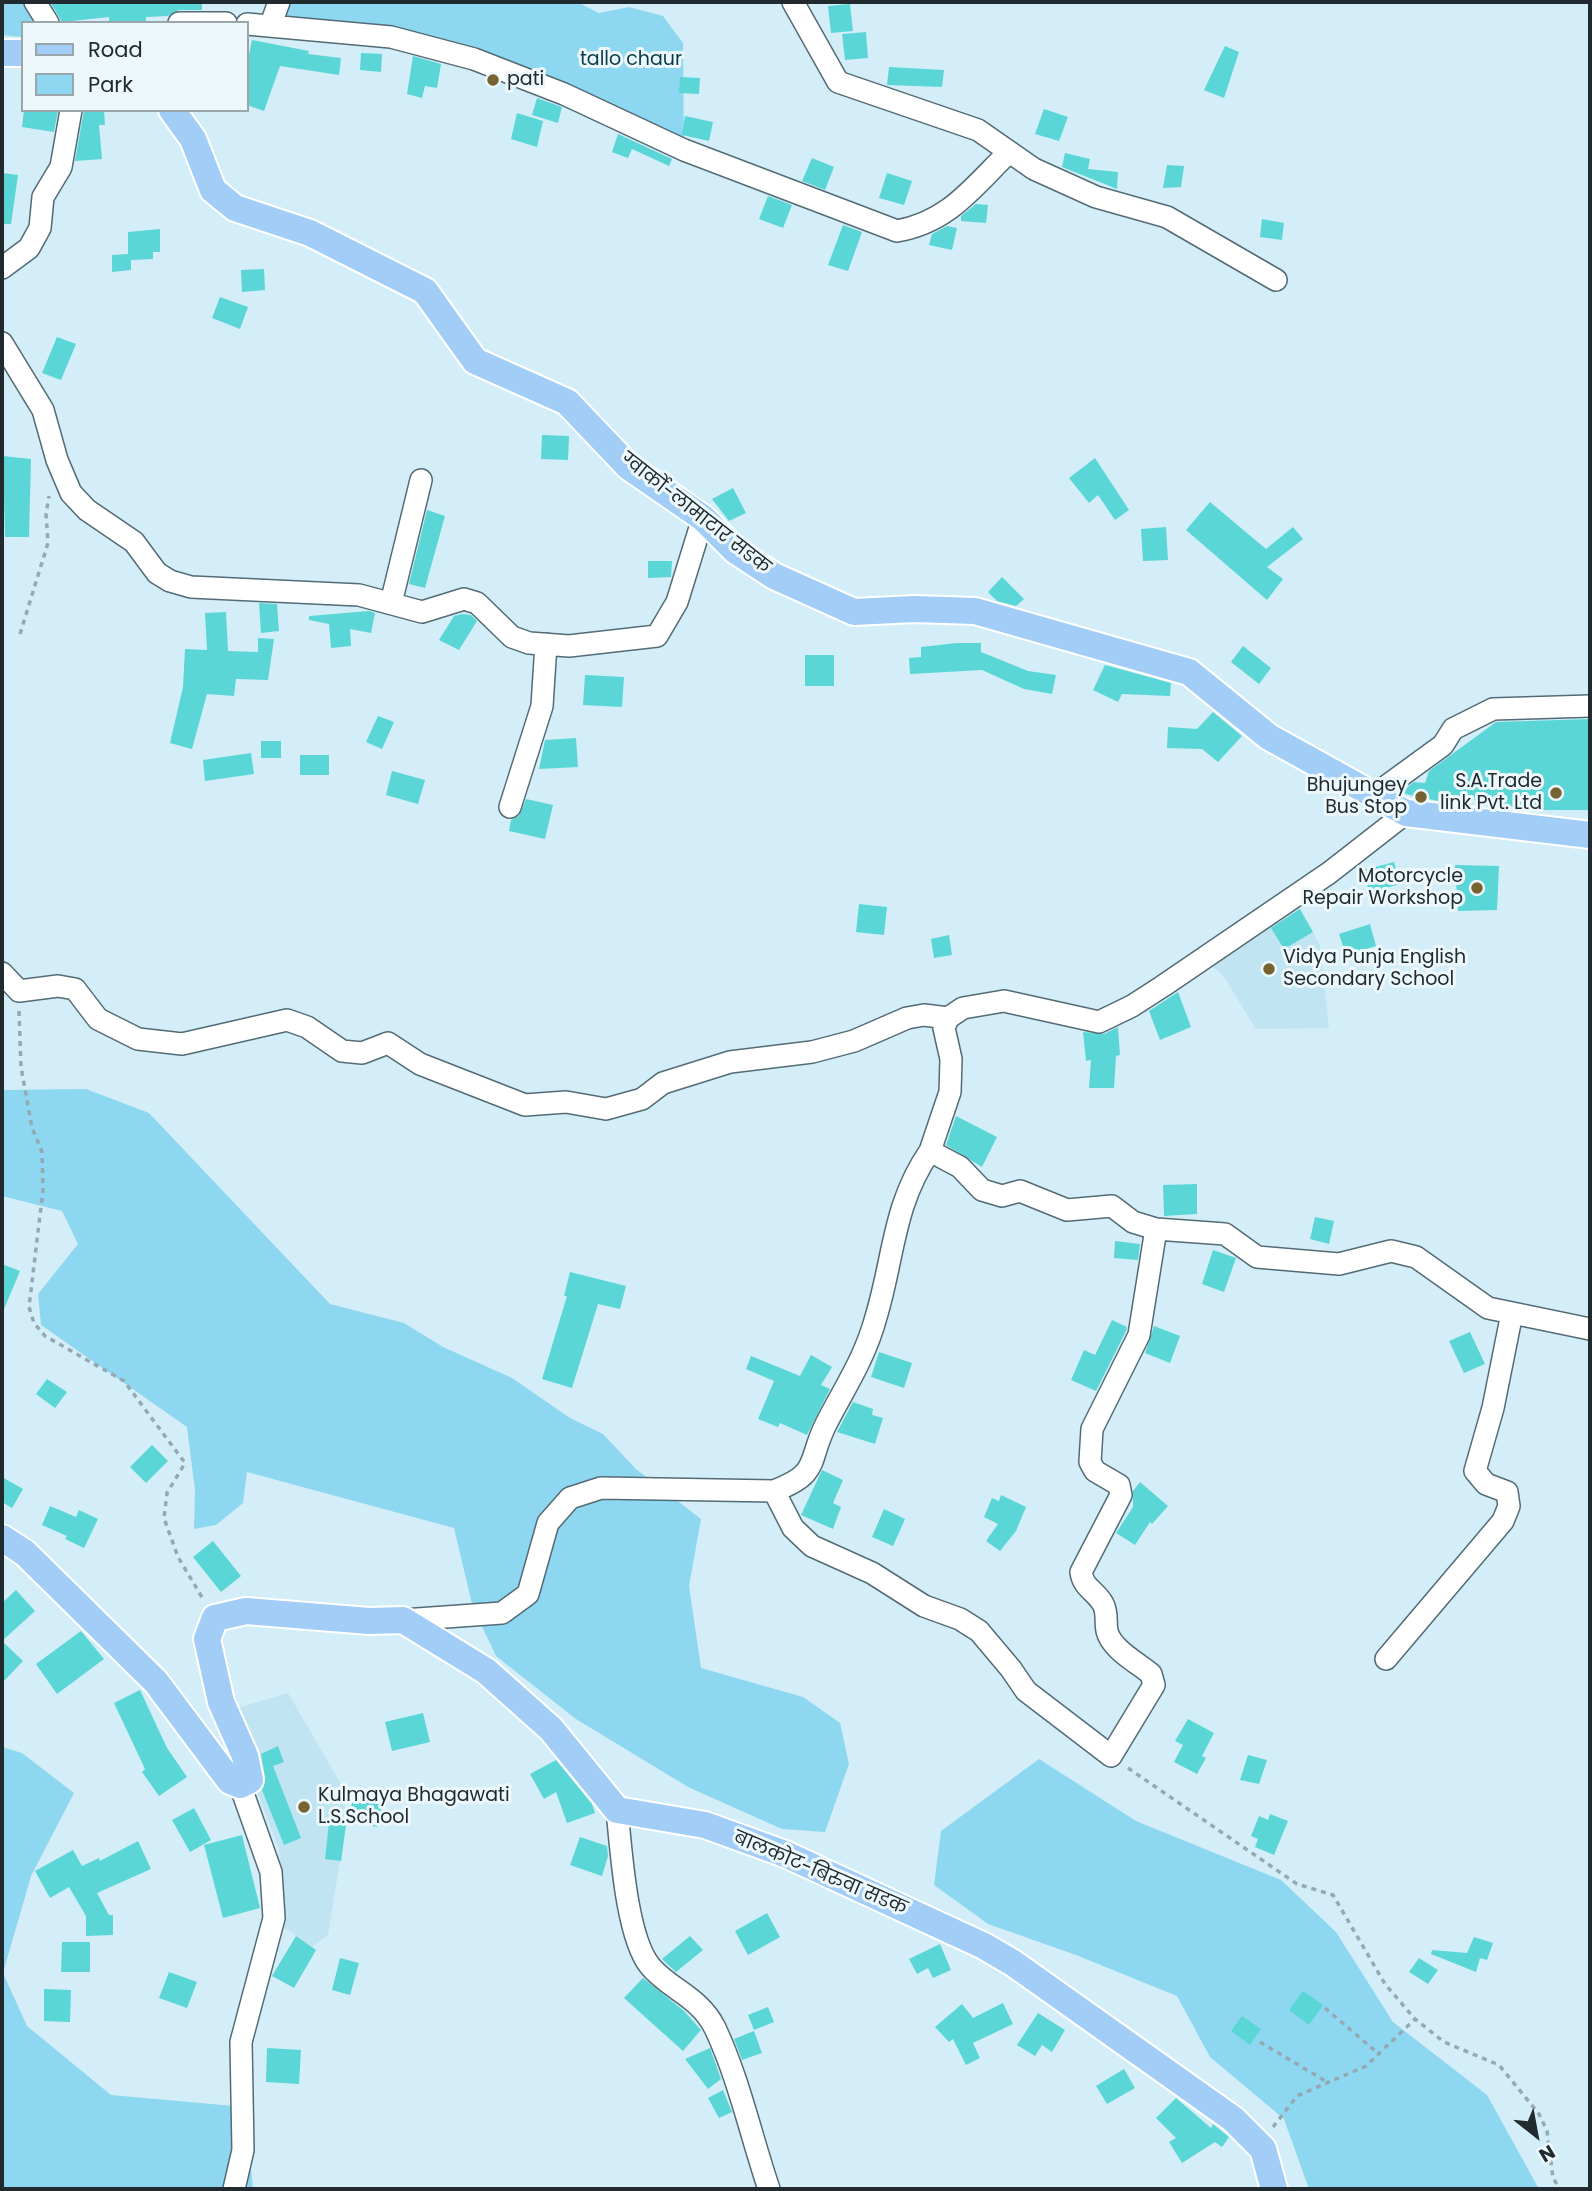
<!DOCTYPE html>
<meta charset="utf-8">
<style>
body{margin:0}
#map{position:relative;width:1592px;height:2191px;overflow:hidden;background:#d3eef8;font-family:Poppins,sans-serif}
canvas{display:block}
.frame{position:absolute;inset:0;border:4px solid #212b2f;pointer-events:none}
.legend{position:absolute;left:21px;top:21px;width:228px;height:91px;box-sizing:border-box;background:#edf8fc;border:2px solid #9ba6aa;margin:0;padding:9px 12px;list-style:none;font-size:21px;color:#212b2f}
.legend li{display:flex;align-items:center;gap:14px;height:35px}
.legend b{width:35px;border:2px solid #9ba6aa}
.north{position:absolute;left:1501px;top:2100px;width:70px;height:70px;-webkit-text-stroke:5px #edf8fc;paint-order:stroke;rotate:149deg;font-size:19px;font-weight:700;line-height:28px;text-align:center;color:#212b2f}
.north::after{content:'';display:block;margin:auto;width:24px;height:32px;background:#212b2f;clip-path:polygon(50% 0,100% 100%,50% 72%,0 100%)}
</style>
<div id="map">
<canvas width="1592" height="2191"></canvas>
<div class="frame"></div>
<ul class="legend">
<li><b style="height:9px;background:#a2cdf7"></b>Road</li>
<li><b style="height:19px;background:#8ed7f0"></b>Park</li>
</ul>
<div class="north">N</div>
</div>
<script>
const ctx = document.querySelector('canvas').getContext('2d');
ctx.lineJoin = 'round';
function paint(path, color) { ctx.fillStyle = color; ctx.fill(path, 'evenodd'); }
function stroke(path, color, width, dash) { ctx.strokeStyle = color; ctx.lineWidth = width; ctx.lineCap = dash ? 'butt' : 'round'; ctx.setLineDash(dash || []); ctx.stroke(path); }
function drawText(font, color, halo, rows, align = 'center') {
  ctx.font = font + ' Poppins,"Noto Sans Devanagari",sans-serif'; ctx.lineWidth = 6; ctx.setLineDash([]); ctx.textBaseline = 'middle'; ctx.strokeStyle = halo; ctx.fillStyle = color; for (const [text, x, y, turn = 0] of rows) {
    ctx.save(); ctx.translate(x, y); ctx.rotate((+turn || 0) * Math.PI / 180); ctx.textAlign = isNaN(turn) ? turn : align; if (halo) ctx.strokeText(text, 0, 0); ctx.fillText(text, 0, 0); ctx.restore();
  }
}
const built = new Path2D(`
 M1299,908L1320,945L1329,1028L1256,1029L1224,977L1206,960Z
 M288,1693L344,1789L346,1825L328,1935L312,1947L285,1928L279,1849L245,1760L234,1709Z`);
const green = new Path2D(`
 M2,2H29L43,23H23V37L2,35Z
 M290,2H577L599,13L629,7L663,16L683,43L684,150L553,77L514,73L474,59L284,26Z
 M86,1089L149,1113L330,1304L404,1323L443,1347L512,1378L570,1418L603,1434L636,1469L701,1519L689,1586L701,1668L803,1697L840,1723L849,1764L825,1832L782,1829L688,1787L576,1719L496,1656L473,1608L454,1528L247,1472L243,1503L216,1525L194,1529L195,1490L187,1427L41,1325L38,1294L78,1244L62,1211L2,1196V1090Z
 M2,1747L22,1753L74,1793L31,1876L3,1973L27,2026L111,2095L245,2107L253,2189H2Z
 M1039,1759L1136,1821L1281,1880L1336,1932L1393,2022L1487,2095L1539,2189H1309L1284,2119L1210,2057L1177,1996L1076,1955L988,1924L934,1885L941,1831Z`);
const building = new Path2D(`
 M50,2H202V10H179L168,16L146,17V23H109V17L62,22Z
 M850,4L853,31L831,33L828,6Z
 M866,32L868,58L845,60L842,34Z
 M252,40L309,51L308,54L341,58L339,75L280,66L264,111L247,105V65Z
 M1225,46L1239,52L1224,98L1204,90Z
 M361,53L382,54L381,72L360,70Z
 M413,56L441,64L437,88L425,86L422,98L407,94Z
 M889,67L944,70L942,87L887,85Z
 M680,77L700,78L699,94L679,93Z
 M537,98L562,107L558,123L532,115Z
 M1044,109L1068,117L1059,141L1035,134Z
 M24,110H58L54,132L22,127Z
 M84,110H104L105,125H99L102,159L75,161Z
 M517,113L543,121L537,147L511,139Z
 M685,116L713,122L709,141L682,135Z
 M618,134L672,159L669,166L632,149L628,158L612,152Z
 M1065,153L1090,159L1088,169L1118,172L1117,189L1062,167Z
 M812,158L834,167L825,190L802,181Z
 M1167,165L1184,166L1181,187L1163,188Z
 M2,173L18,175L11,224H2Z
 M887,173L912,181L904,205L879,198Z
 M768,196L792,205L783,228L759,219Z
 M976,204L988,205L986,223L961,221V216Z
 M1262,219L1284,223L1282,240L1260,237Z
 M843,225L862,232L848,271L828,265Z
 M947,226L957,228L952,250L929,245L932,234Z
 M160,229V252H153V259L131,260V270L112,272V255L128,254V232Z
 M264,269L265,290L242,292L241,270Z
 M220,297L248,307L240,329L212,318Z
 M57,337L76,344L61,380L42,373Z
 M542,435L569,436L568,460L541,459Z
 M3,456L31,459L29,537H5Z
 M1095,458L1129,510L1115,520L1098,495L1089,503L1069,478Z
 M733,488L746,513L729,521L712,499Z
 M1210,502L1266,549L1293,527L1303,539L1267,567L1283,579L1267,600L1186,530Z
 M427,510L445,516L425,588L409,584Z
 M1166,527L1168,560L1143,561L1141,529Z
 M648,561H672L671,577L648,578Z
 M1002,577L1024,599L1016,606L997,601L988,592Z
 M259,603L277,604L279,631L261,633Z
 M369,611L375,613L371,633L350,629L351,646L331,648L329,624L309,620V616Z
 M226,612L228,651L258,652V638L274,639L268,680L236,679L234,696L207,694L192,749L170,743L183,687L185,649L207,650L205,613Z
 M462,614L471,615L477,621L459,650L439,640L454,616Z
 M957,643H981V652L1028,671L1056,675L1052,694L1024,689L982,670L910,674L909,658L921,657V647Z
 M1243,646L1271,668L1259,684L1231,662Z
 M805,655H834V686H805Z
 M1105,665L1171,683L1170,696L1122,694L1118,702L1093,690Z
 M585,675L624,677L622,707L583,705Z
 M1213,712L1242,736L1218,762L1202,749L1167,748L1168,727L1197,729Z
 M378,716L394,722L382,749L366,742Z
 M1590,719V810H1530L1439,793L1438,801L1405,794V789L1414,782L1425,783L1429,771L1496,722Z
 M576,738L578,767L539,769L545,740Z
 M261,741H281V758H261Z
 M251,753L254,774L205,781L203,760Z
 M300,755H329V775H300Z
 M392,771L425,780L418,804L386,795Z
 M526,799L553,805L545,839L509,831L511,820L519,816Z
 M1394,862L1400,884L1369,893L1364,870Z
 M1455,865L1499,866L1497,910L1458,911Z
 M859,904L887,907L884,935L856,932Z
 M1300,909L1313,932L1284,949L1271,928Z
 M1370,924L1376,946L1346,955L1339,934Z
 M949,935L952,955L934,958L931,939Z
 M1178,992L1191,1027L1160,1040L1149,1011Z
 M1118,1027L1120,1055L1116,1056L1114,1088H1089L1091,1060L1086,1061L1083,1032L1104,1034Z
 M956,1116L997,1137L982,1167L946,1145Z
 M1197,1184V1214L1164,1216L1163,1185Z
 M1315,1217L1334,1221L1329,1244L1310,1239Z
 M1115,1241L1140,1244L1138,1260L1114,1258Z
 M1213,1250L1236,1258L1224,1292L1202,1284Z
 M2,1264L20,1271L2,1314Z
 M570,1272L626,1286L620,1309L598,1304L572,1388L542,1379L567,1296H564Z
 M1112,1320L1127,1327L1126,1331L1096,1391L1071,1380L1084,1350L1095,1355Z
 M1154,1326L1180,1336L1170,1363L1145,1353Z
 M1470,1332L1485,1364L1464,1373L1449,1341Z
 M879,1352L912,1363L904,1388L871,1377Z
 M811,1355L832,1367L821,1385L830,1389L807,1435L780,1423L778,1427L758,1419L774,1381L746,1369L751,1356L800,1376Z
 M47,1379L67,1392L55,1408L36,1394Z
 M853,1402L873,1409L872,1415L883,1418L875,1444L837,1432Z
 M152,1445L168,1461L146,1483L130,1467Z
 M822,1470L843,1480L833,1503L841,1507L833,1529L801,1515Z
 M2,1477L23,1489L12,1508L2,1502Z
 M1140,1482L1168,1506L1152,1524L1150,1522L1135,1545L1116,1533L1133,1507V1491Z
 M1001,1495L1026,1507L1016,1531L1000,1551L986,1541L998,1524L984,1517L992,1498L999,1501Z
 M50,1506L76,1517L79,1510L98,1519L84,1548L65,1539L67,1536L42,1525Z
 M884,1509L905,1519L893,1546L872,1537Z
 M213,1541L241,1576L221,1592L193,1557Z
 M16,1590L35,1611L2,1641L23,1661L2,1683V1603Z
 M81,1631L104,1659L57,1694L36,1664Z
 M140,1690L167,1748L187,1777L159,1796L142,1772L145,1769L114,1703Z
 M423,1713L430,1742L392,1751L385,1722Z
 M1188,1719L1214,1733L1202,1756L1206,1758L1197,1774L1174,1762L1183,1745L1175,1741Z
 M278,1746L284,1762L273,1766L301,1838L284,1845L262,1790L265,1777L261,1754Z
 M1248,1755L1267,1760L1259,1784L1240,1780Z
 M556,1760L592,1804L595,1813L567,1823L556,1792L544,1799L530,1774Z
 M354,1794L383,1800L377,1827L348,1821Z
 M194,1808L211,1840L190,1852L172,1820Z
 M1270,1814L1288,1821L1274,1855L1255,1847L1258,1839L1251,1836L1259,1816L1268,1820Z
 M329,1823L346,1825L341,1861L325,1859Z
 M242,1835L260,1908L223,1918L204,1845Z
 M580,1837L607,1846L608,1856L602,1876L570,1865Z
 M138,1841L151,1869L97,1893L109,1915H113V1935L86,1936V1916L69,1887L50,1898L35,1871L73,1850L82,1866L99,1858L100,1861Z
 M767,1913L780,1937L748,1955L735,1931Z
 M296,1936L316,1950L294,1988L272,1976Z
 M690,1936L703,1950L676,1972L662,1959Z
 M1474,1937L1493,1943L1487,1960L1480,1958L1476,1972L1431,1954L1432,1950L1467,1953Z
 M62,1942H90V1972H61Z
 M940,1944L951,1970L933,1978L928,1968L917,1974L909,1959Z
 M340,1958L359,1963L350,1995L332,1990Z
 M1419,1958L1438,1970L1428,1984L1409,1972Z
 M169,1972L197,1982L187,2008L159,1998Z
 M643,1978L684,2011L701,2030L683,2051L624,1998Z
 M44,1989L71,1990L70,2022L44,2021Z
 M1303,1991L1323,2005L1309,2025L1289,2010Z
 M1003,2003L1013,2024L973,2043L980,2058L966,2065L953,2039L949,2042L935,2027L962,2004L973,2018Z
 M768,2007L774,2022L754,2030L748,2015Z
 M1038,2013L1065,2030L1052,2052L1042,2045L1035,2056L1017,2045Z
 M1242,2016L1261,2029L1250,2045L1231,2031Z
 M754,2031L762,2053L742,2060L734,2039Z
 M267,2048L301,2050L299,2084L266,2082Z
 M710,2048L721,2079L708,2089L685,2059Z
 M1124,2069L1135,2088L1107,2104L1096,2086Z
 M723,2090L732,2112L719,2118L708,2098Z
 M1176,2098L1211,2128L1213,2124L1229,2137L1222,2147L1215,2142L1182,2163L1169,2142L1176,2138L1156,2118Z`);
const path = new Path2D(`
 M20,634L48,543L46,514L49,496
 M19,1011L21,1067L32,1128L42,1152L43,1190L29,1307L34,1323L45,1336L124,1381L185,1463L167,1493L164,1518L178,1557L203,1599
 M1128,1768L1297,1884L1333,1895L1385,1984L1415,2019L1444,2042L1499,2065L1539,2114L1547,2131L1553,2178L1560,2189
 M1325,2008L1380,2055
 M1260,2042L1327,2082
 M1273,2127L1297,2096L1366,2066L1415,2019`);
const minor = new Path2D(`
 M35,2L48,23
 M793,2L838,82L978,130L1034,169L1096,197L1167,217L1276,280
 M179,23H226
 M247,24L391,37L474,59L564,94L684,150L897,231C949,222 973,187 1009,152
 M271,24L279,2
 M2,268L29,248L40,228L43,197L61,167L71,110
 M2,343L43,410L57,460L71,493L87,510L134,542L157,573L170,581L191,587L359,595L422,612L464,599L477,603L512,637L529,643L569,646L657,636L677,602L703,518
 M391,603L421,480
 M1373,796L1443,745L1453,729L1493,709L1590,706
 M510,807L542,706L546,644
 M2,973L19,991L58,986L75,989L98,1019L138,1039L182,1044L287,1020L307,1027L342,1051L362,1053L388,1043L420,1064L525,1105L566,1102L606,1109L642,1099L663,1083L730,1062L812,1052L854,1041L907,1018L924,1015L948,1018
 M930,1151L950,1092L951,1059L944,1028L948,1018L963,1008L1004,1001L1099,1022L1132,1006L1163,986L1329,873L1406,813
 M774,1491L793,1528L812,1546L872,1573L924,1606L960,1619L979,1631L1011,1669L1026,1691L1111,1756L1154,1685L1151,1674C1138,1663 1111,1649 1107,1631C1105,1621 1108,1613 1103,1604C1096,1591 1083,1588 1081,1572L1121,1495L1119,1485L1095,1471L1090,1462L1092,1429L1139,1335L1156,1229
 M403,1620L502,1613L528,1594L548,1523L570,1498L601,1488L774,1491C821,1473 807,1462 826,1424C845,1387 865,1358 876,1317C894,1258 893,1204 930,1151L960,1167L982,1190L1002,1196L1020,1191L1067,1210L1112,1206L1133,1222L1156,1229L1225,1234L1257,1257L1339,1264L1391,1251L1416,1257L1488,1308L1590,1329
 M1386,1659L1503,1521L1509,1506L1507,1492L1486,1484L1475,1471L1493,1408L1512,1313
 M617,1810C621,1848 626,1936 650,1966C670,1990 699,1996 715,2028C739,2079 751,2136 769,2189
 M234,2189L243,2150L241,2042L274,1918L271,1872L240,1785`);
const major = new Path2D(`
 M2,53H23
 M172,110L193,139L213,190L235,208L310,233L425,291L475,361L567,402L629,467L703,518L736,551L774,576L854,612L915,609L975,611L1189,672L1269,737L1406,813L1590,835
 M2,1538L25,1553L156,1682L230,1781L240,1785L250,1780L245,1756L221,1702L207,1639L215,1618L246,1611L369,1621L403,1620L486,1671L551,1729L617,1810L705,1825L785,1854L984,1946L1013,1963L1233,2119L1263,2149L1274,2189`);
const markers = [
 [493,80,7,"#776332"],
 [1556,793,7,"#776332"],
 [1421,797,7,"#776332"],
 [1477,888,7,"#776332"],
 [1269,969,7,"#776332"],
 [304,1807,7,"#776332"]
];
const parkNames = [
 ["tallo chaur",631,60]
];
const poiNames = [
 ["pati",507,80],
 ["S.A.Trade",1542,782,"right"],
 ["link Pvt. Ltd",1542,804,"right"],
 ["Bhujungey",1407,786,"right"],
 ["Bus Stop",1407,808,"right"],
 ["Motorcycle",1463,877,"right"],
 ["Repair Workshop",1463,899,"right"],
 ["Vidya Punja English",1283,958],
 ["Secondary School",1283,980],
 ["Kulmaya Bhagawati",318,1796],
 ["L.S.School",318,1818]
];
const streetNames = [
 ["ग्वार्को-लामाटार सडक",695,514,38],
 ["बालकोट-बिरुवा सडक",820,1874,23]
];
paint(built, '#c0e4f1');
paint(green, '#8ed7f0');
paint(building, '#5ad6d6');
stroke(minor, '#536b74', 24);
stroke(major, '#fff', 30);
stroke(path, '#94a9b1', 3.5, [5, 5]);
stroke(minor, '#fff', 21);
stroke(major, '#a2cdf7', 26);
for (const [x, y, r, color] of markers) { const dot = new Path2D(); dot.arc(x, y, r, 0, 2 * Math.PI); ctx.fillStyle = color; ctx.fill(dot); stroke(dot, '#edf8fc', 2.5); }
drawText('19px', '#073a48', '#edf8fc', parkNames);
drawText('19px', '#212b2f', '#edf8fc', poiNames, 'left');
drawText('19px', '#212b2f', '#edf8fc', streetNames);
</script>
